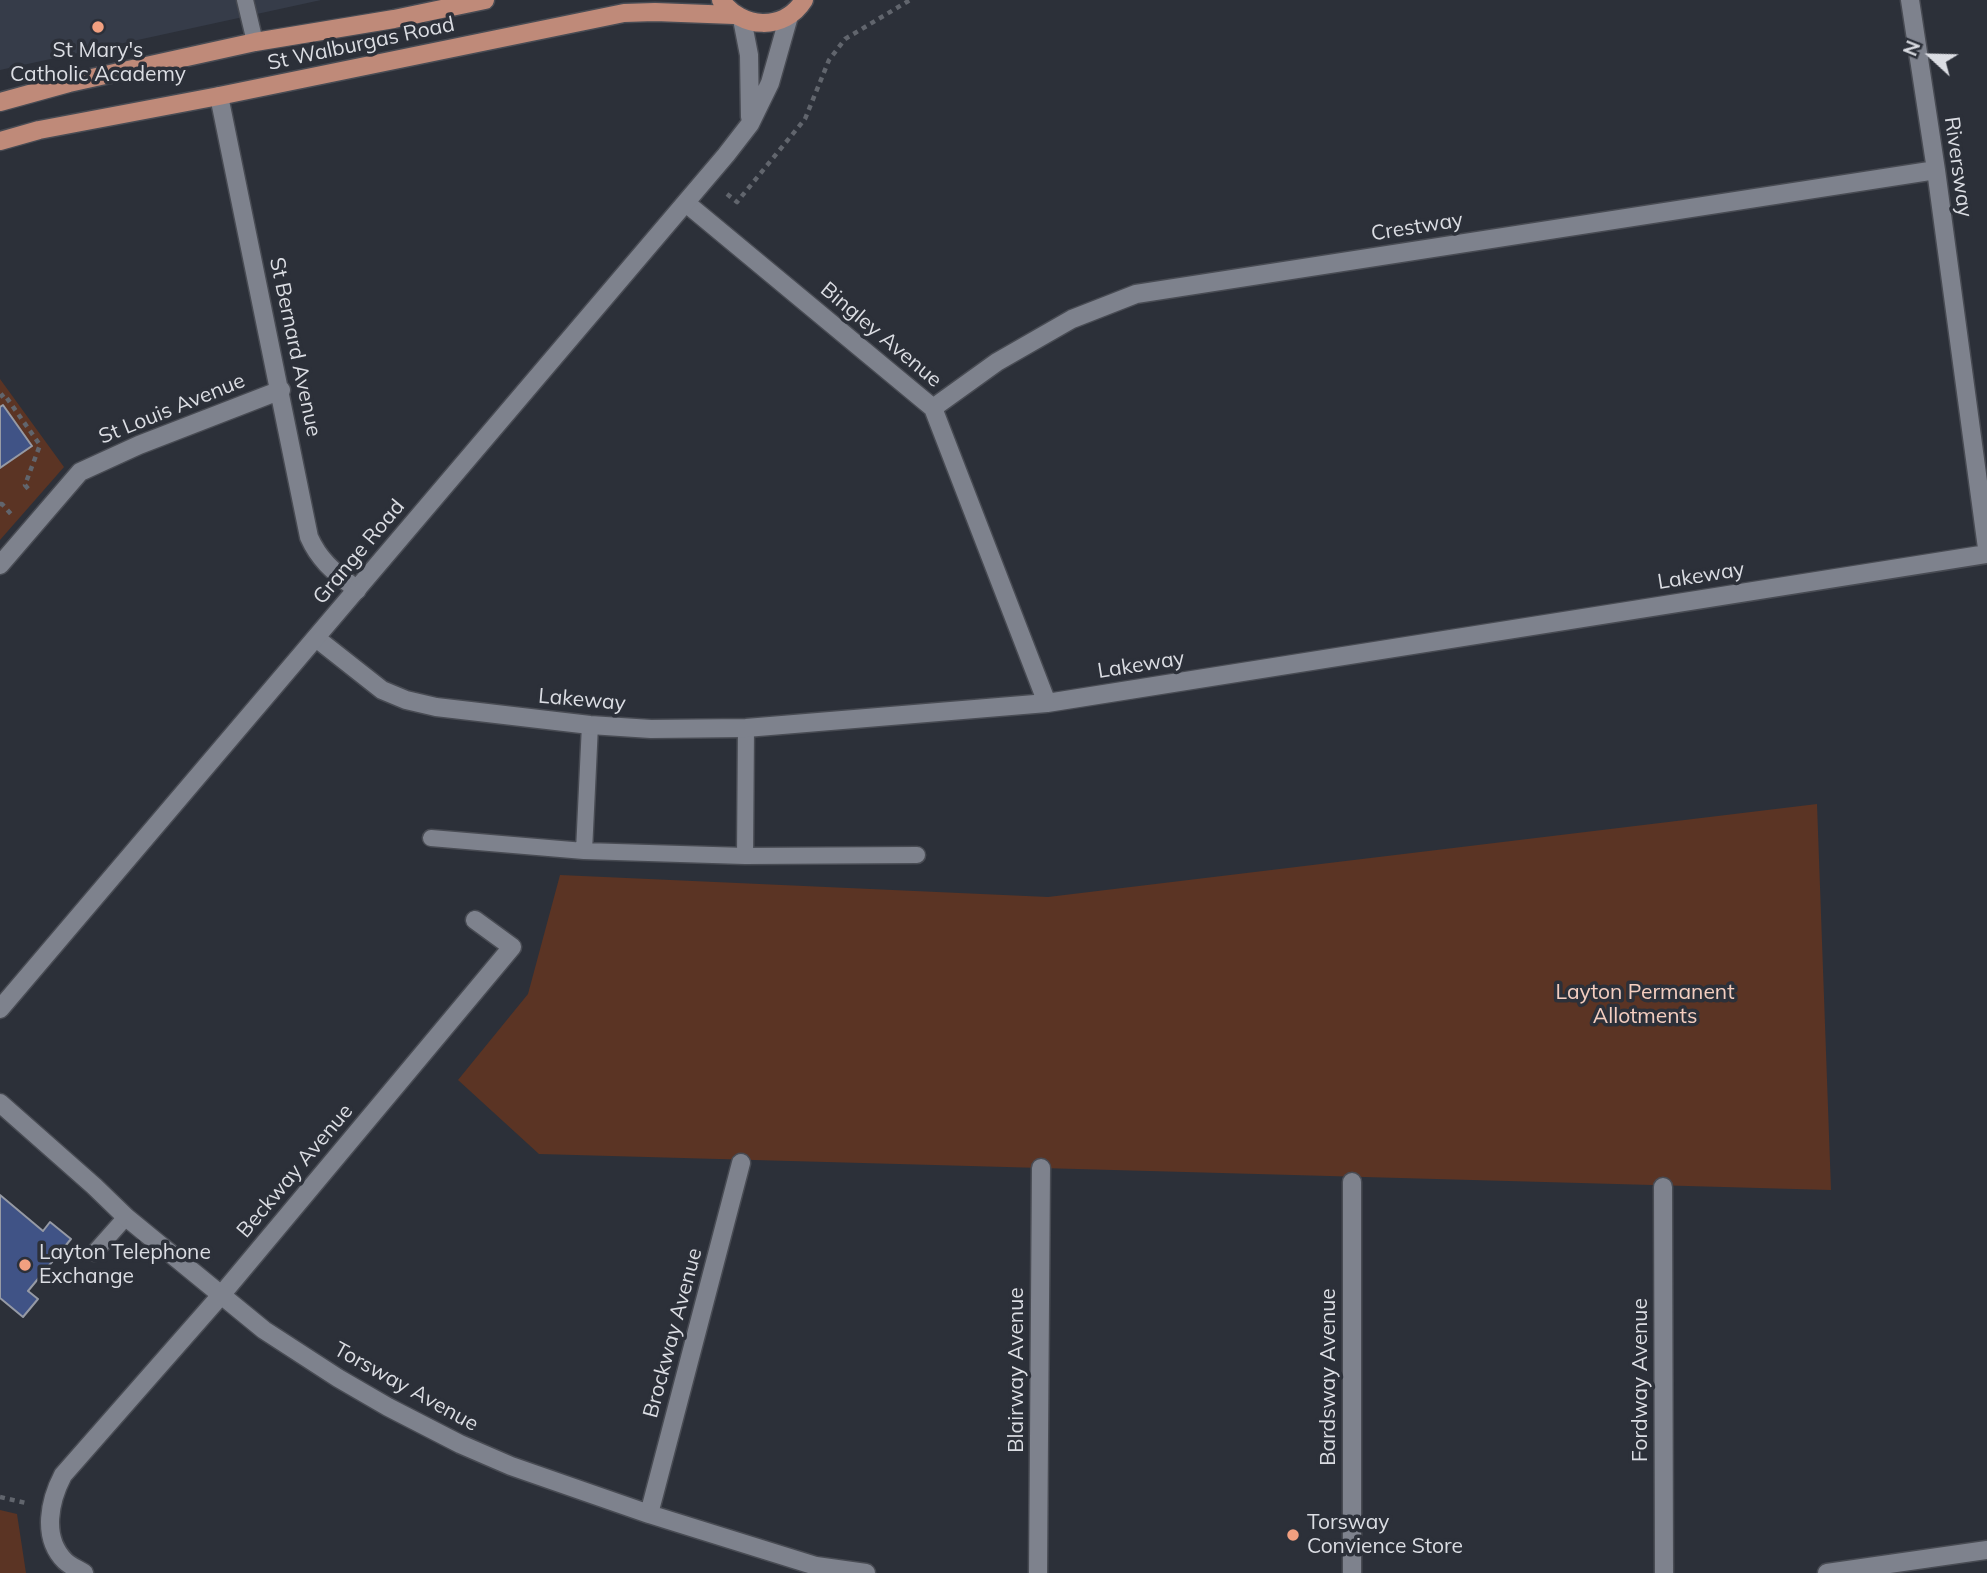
<!DOCTYPE html>
<style>
body{margin:0}
#map{position:relative;width:1987px;height:1573px;overflow:hidden;background:#2c3039;font-family:Mulish,sans-serif}
canvas{display:block}
.north{position:absolute;left:1896px;top:21px;width:70px;height:70px;-webkit-text-stroke:5px #2c3039;paint-order:stroke;rotate:292deg;font-size:19px;font-weight:700;line-height:28px;text-align:center;color:#dbdde3}
.north::after{content:'';display:block;margin:auto;width:24px;height:32px;background:#dbdde3;clip-path:polygon(50% 0,100% 100%,50% 72%,0 100%)}
</style>
<div id="map">
<canvas width="1987" height="1573"></canvas>
<div class="north">N</div>
</div>
<script>
const ctx = document.querySelector('canvas').getContext('2d');
ctx.lineJoin = 'round';
function paint(path, color) { ctx.fillStyle = color; ctx.fill(path, 'evenodd'); }
function stroke(path, color, width, dash) { ctx.strokeStyle = color; ctx.lineWidth = width; ctx.lineCap = dash ? 'butt' : 'round'; ctx.setLineDash(dash || []); ctx.stroke(path); }
function drawText(font, color, halo, rows, align = 'center') {
  ctx.font = font + ' Mulish,sans-serif'; ctx.lineWidth = 7; ctx.setLineDash([]); ctx.textBaseline = 'middle'; ctx.strokeStyle = halo; ctx.fillStyle = color; for (const [text, x, y, turn = 0] of rows) {
    ctx.save(); ctx.translate(x, y); ctx.rotate((+turn || 0) * Math.PI / 180); ctx.textAlign = isNaN(turn) ? turn : align; if (halo) ctx.strokeText(text, 0, 0); ctx.fillText(text, 0, 0); ctx.restore();
  }
}
const built = new Path2D(`
 M0,0H321L0,70Z`);
const green = new Path2D(`
 M0,379L64,467L0,540Z
 M1817,804L1831,1190L539,1154L458,1080L528,994L560,875L1048,897Z
 M0,1510L17,1514L26,1573H0Z`);
const building = new Path2D(`
 M3,405L32,446L0,468V407Z
 M0,1195L43,1231L50,1222L71,1239L28,1291L38,1299L23,1317L0,1298Z`);
const path = new Path2D(`
 M727,194L737,202L805,119L829,60L845,39L910,0
 M0,397L4,394L40,445L25,485L30,491
 M0,504H2L11,514
 M0,1497L26,1503`);
const lane = new Path2D(`
 M245,0L255,42
 M431,838L584,851L745,856L917,855
 M584,851L590,725
 M745,856L746,728
 M94,1253L126,1217`);
const street = new Path2D(`
 M1910,0L1936,170L1987,548
 M219,96L309,537C320,562 336,573 357,590
 M686,203L933,408L1047,703
 M933,408L997,362L1072,319L1136,294L1936,170
 M0,565L80,472L139,445L281,390
 M316,638L382,690L406,700L436,707L590,725L651,729L746,728L1047,703L1987,554
 M0,1103L94,1186L126,1217L264,1330L338,1378L388,1407L460,1444L511,1466L649,1514L816,1566L866,1573
 M1663,1187L1664,1573
 M649,1514L741,1163
 M84,1573C78,1569 70,1566 65,1561C41,1537 50,1500 63,1475L222,1294L512,947L475,920
 M1038,1573L1041,1168
 M1352,1573V1182
 M1827,1573L1987,1550`);
const secondary = new Path2D(`
 M742,19L749,55L750,117
 M0,1009L726,155L750,124L770,83L789,16`);
const primary = new Path2D(`
 M721,0C741,29 784,32 804,0
 M0,102L69,83L255,42L394,19L485,0
 M0,141L39,130L219,96L624,13L655,12L734,15`);
const markers = [
 [98,27,7,"#f2a080"],
 [25,1265,7,"#f2a080"],
 [1293,1535,7,"#f2a080"]
];
const streetNames = [
 ["St Walburgas Road",361,44,-12],
 ["Riversway",1958,167,82],
 ["Crestway",1417,227,-9],
 ["Bingley Avenue",881,335,40],
 ["St Bernard Avenue",295,347,78],
 ["St Louis Avenue",172,409,-22],
 ["Grange Road",359,552,-50],
 ["Lakeway",1701,576,-9],
 ["Lakeway",1141,665,-9],
 ["Lakeway",582,700,5],
 ["Beckway Avenue",295,1171,-50],
 ["Brockway Avenue",673,1333,-75],
 ["Blairway Avenue",1017,1370,-90],
 ["Bardsway Avenue",1329,1377,-90],
 ["Fordway Avenue",1641,1380,-90],
 ["Torsway Avenue",406,1387,29]
];
const poiNames = [
 ["St Mary's",98,51,"center"],
 ["Catholic Academy",98,75,"center"],
 ["Layton Telephone",39,1253],
 ["Exchange",39,1277],
 ["Torsway",1307,1523],
 ["Convience Store",1307,1547]
];
const parkNames = [
 ["Layton Permanent",1645,993],
 ["Allotments",1645,1017]
];
paint(built, '#363c49');
paint(green, '#5b3424');
paint(building, '#405386');
stroke(building, '#969aa5', 2);
stroke(lane, '#484b53', 19);
stroke(street, '#484b53', 21);
stroke(secondary, '#484b53', 21);
stroke(primary, '#484b53', 21);
stroke(path, '#61656d', 4.5, [5, 5]);
stroke(lane, '#7e828d', 16);
stroke(street, '#7e828d', 18);
stroke(secondary, '#7e828d', 18);
stroke(primary, '#bf8a79', 18);
for (const [x, y, r, color] of markers) { const dot = new Path2D(); dot.arc(x, y, r, 0, 2 * Math.PI); ctx.fillStyle = color; ctx.fill(dot); stroke(dot, '#2c3039', 2.5); }
drawText('21px', '#dbdde3', '#2c3039', streetNames);
drawText('21px', '#dbdde3', '#2c3039', poiNames, 'left');
drawText('21px', '#f4cec0', '#2c3039', parkNames);
</script>
